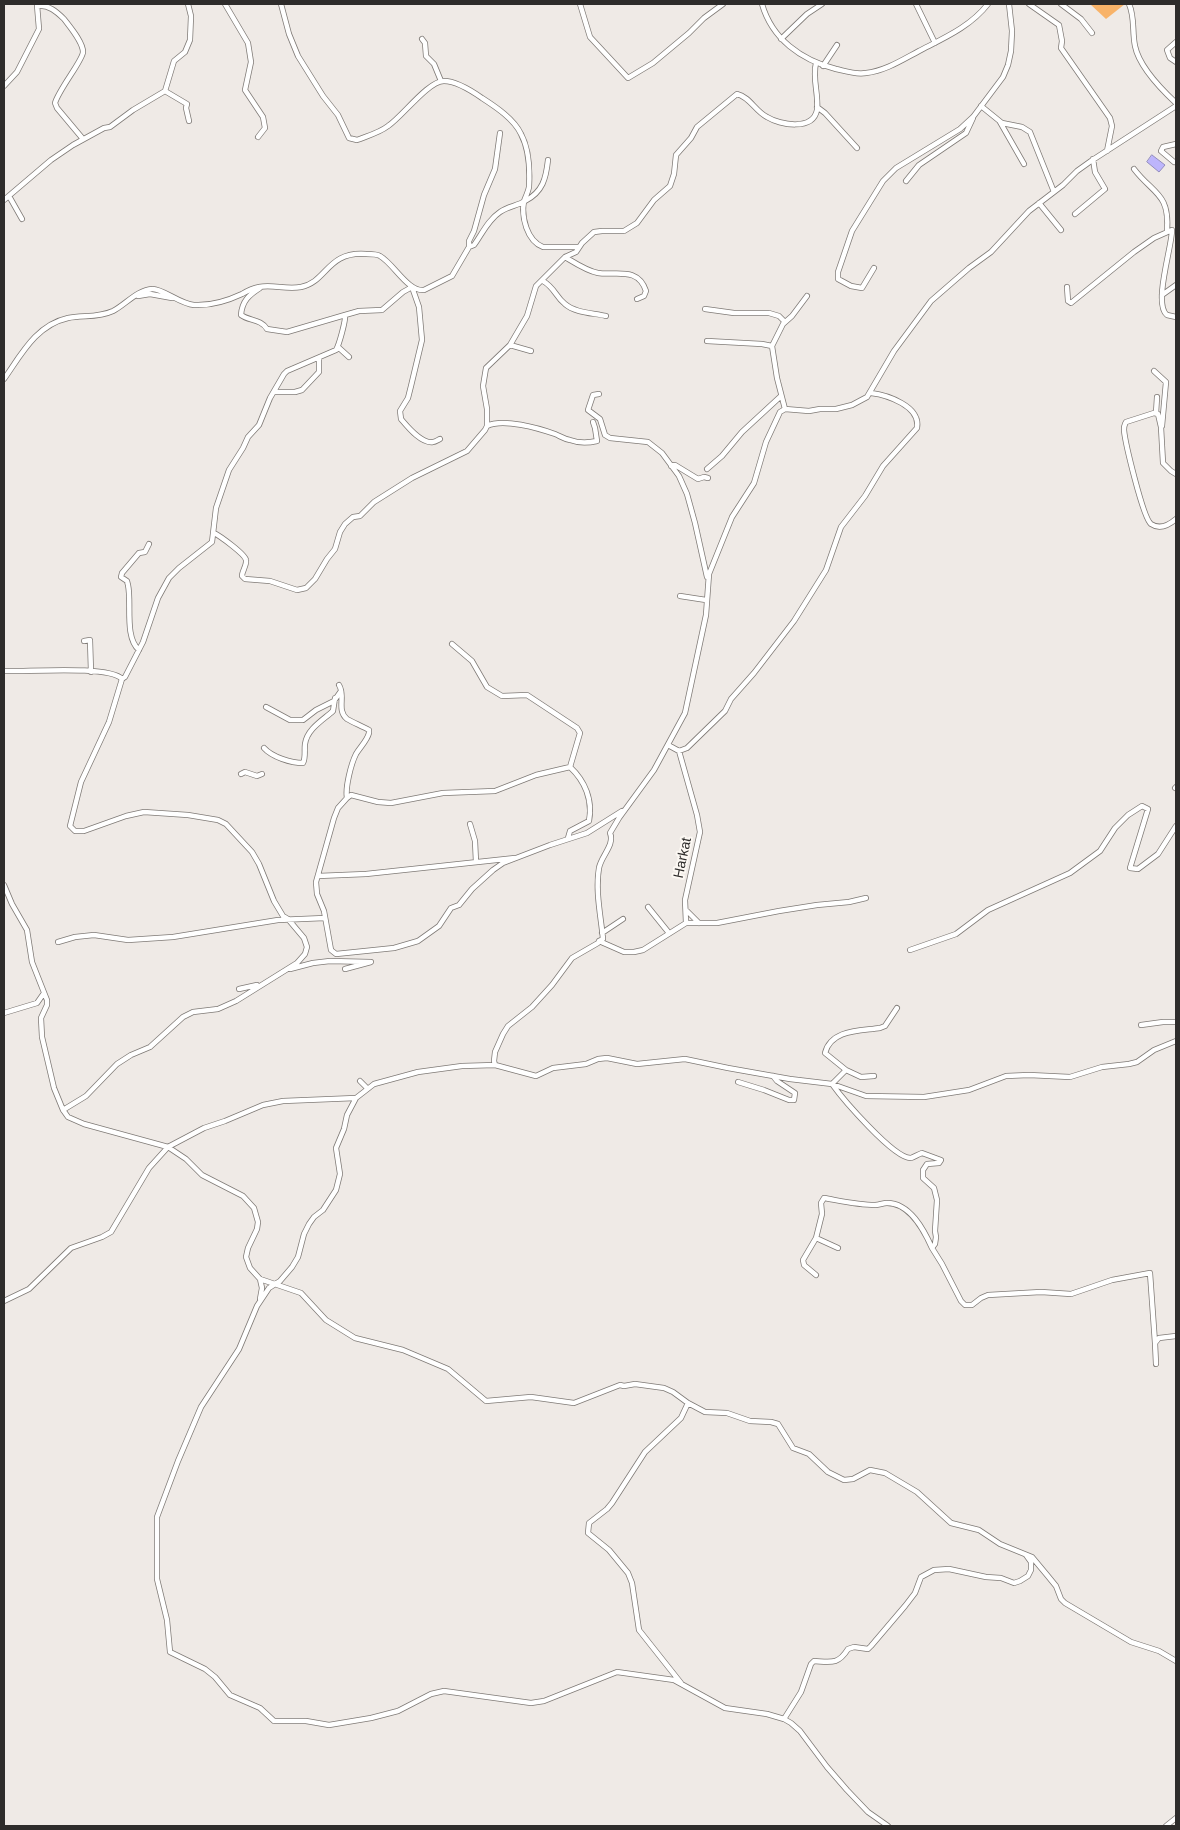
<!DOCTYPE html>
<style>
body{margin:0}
#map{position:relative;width:1180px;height:1830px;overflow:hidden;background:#efeae6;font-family:Arial,sans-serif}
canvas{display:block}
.frame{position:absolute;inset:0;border:5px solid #2e2c2b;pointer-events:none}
</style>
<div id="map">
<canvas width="1180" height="1830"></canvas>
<div class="frame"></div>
</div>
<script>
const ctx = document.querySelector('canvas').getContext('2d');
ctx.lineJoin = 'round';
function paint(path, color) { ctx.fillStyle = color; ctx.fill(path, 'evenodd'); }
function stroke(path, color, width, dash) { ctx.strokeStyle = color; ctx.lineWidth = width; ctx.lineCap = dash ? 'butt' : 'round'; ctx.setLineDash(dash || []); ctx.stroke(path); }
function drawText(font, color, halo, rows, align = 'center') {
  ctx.font = font + ' Arial,sans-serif'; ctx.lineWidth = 4; ctx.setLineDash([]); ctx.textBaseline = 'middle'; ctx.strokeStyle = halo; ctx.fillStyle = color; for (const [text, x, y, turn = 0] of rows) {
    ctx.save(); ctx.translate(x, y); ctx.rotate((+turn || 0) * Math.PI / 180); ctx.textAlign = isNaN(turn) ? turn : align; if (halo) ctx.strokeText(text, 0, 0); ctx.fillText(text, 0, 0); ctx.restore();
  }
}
const green = new Path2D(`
 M1090,4H1125L1106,19Z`);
const water = new Path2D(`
 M1152,155L1165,165L1159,172L1147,162Z`);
const minor = new Path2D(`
 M225,4L248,43L251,62L245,90L263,117L265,128L258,137
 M281,4L289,34L298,56L323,96L338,115L349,138L357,140C367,136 379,133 388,126C402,117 428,81 444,81C457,81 472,91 482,98C496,107 514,119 521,134C529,149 530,170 529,187C528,192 526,196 524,201C521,217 527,241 543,247H579
 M580,4L590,37L628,78L653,63L689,33L704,18L723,4
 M762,4C772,39 801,60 836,69C845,71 856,75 866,73C885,71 902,60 919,51C944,38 970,27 988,4
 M916,4L935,43
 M1029,4L1059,25L1062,41L1061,48L1110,118L1112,126L1107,151
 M1061,4L1081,19L1092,33
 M1129,4C1135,17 1132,32 1135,46C1139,66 1161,89 1176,103
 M37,6C48,4 57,12 64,19C70,27 83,42 83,52C83,60 59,89 55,103L57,108L83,139
 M422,39L425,43L426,56L434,64L441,81
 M781,39L807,14L822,4
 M1176,42L1167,50L1170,58L1176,62
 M823,66L837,45
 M4,86L17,72L39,29L37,5
 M165,91L187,104L186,108L189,121
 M981,106L1002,123L1022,127L1030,132L1054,192
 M817,107L825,113L857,148
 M1000,122L1024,164
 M1174,162L1161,151L1163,147L1176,144
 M1134,169C1153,194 1170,193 1167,231
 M906,181L919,165L966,133L973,118
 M9,196L22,219
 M4,200L51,160L73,145L104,128L110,127L133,110L165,91L174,61L185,52L190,40L191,16L188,4
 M1039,203L1061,230
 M1075,214L1105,189L1095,172L1093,159
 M469,247V241L474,231L484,195L495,169L500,133
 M565,257C575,263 587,271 598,273C615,276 638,266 646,291L644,296L637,299
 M874,268L862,288L851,286L838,279V272L852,231L883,181L896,168L960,129L973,117L1003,77L1008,65L1011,51L1012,31L1009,4
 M543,281C555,288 555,296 565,304C575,313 594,313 606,316
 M1067,287L1068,301L1071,303L1134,252L1154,238L1172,230C1172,247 1153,304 1167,315L1176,317
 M260,288C249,295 242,301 241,315C249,321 261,319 267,329L287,332L345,315
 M1162,295L1176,285
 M138,296L150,294L172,298
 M705,309L734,313H769L779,316L785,322
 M707,341L762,344L772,346
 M510,345L531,351
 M338,347L349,357
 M1154,371L1166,382L1162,426
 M4,379C21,355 36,325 68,318C83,315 98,318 113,311C125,305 137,290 152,289C162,288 180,304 194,305C211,306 227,301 242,294C247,291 253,288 259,287C273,284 286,290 301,287C327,282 327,251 366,254C370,254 377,254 380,256C394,264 408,292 424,290L452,276L469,247L474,245C482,234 488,220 500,212C508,206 517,206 525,201C543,192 546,178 548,160
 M275,392H295L302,390L319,372V358
 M599,394L593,395L588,410L600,419L605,435L610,438L648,442L662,453L679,476L687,494L695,523L707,577
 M785,409L777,378L772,346L783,324L792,316L807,296
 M1156,413L1157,397
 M487,426C503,418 538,428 555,434C560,436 564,439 570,440C578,443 588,443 597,441L595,428L593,422
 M671,466L675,465L698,479L704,477L708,478
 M707,469L722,456L742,432L781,396
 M1176,474L1171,471L1163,463L1161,427L1158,414L1154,413L1126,422C1124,426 1124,425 1124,430C1125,442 1143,518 1151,524C1160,530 1169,525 1176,519
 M214,533C220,536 245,554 246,560C247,565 242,571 242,576L245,579L270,581L297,590L306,588L315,579L327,559L335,549L340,532L345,524L353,517L360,516L374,502L412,478L467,451L485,430L487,426V409L483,386L486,368L510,345L527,316L536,286L565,257L576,252L582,243L594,232L602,231H624L637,223L654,200L670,186L674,174L676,155L691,138L697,127L737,94C750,97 755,111 767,117C780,125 813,131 817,110C819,94 812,79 816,63
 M680,596L706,600
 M84,641L90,640L91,672
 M452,644L472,661L487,687L502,696L527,695L577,728L580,733L570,767
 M139,650C124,637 132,603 128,585L127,581L121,577L122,573L139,553L145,552L149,544
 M4,671C26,672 109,665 122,679
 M339,685C346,696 336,710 347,719C354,723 362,726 369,730V733C367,741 360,747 356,754C351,764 345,788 347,798L338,808L334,818L316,882L317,894L324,911L331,950L336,954L394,948L418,941L439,926L451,908L459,905L472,889L493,870L503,863L550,845L587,833L622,811
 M266,707L290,720H303L316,710L334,701L341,691
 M668,745L679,751L697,815L700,832L685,900L686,923
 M264,748C272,757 291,763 303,763C306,757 304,751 305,744C307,729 323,720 333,711L335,698
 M679,751L687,748L725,711L731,699L754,673L794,621L826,570L841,527L865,496L883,466L917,428C921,406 887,395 871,393
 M241,774L245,772L257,776L262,774
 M1175,788L1176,787
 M347,798L351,795L378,802L391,803L443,793L495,791L536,775L570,767C585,781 593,800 589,821L570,831L568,838
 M470,824L475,841L476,862
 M318,876L366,874L515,858
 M4,885L12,904L27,930L32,962L47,1000V1005L41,1018L42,1037L54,1088L63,1110L68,1117L84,1124L168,1147L186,1159L202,1175L243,1196L254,1208L258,1222L257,1229L248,1248L246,1257L250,1268L260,1279L301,1293L326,1320L355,1338L403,1350L448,1369L486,1401L531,1397L574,1403L620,1385L624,1386L635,1384L664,1388L673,1392L688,1403L705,1412L727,1413L750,1421L771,1422L778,1424L793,1448L809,1454L828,1472L844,1480L853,1479L870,1470L885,1473L917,1492L951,1523L979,1530L1000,1544L1032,1557L1047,1575L1056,1586L1061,1599L1065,1603L1131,1642L1159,1651L1176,1661
 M866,898L849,902L817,905L779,911L717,923H686L643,950L634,952H624L599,941L603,939C601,917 595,891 599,868C601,856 615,845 610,833L619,818L654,770L685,713L706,615L709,574L732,517L754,483L766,442L780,412L785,409L809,411L820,409H836L852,405L867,397L894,351L931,301L969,268L991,252L1029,211L1063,185L1077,171L1091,161L1176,106
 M648,907L669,933
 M687,911L699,923
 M602,933L623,919
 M58,942L75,937L94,935L128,940L173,937L278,920L325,918
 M910,950L956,934L988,910L1070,873L1100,851L1115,828L1128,815L1142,806L1148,809L1130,868L1138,869L1158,854L1176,826
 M290,969L313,963L330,961L371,962L345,969
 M239,989L257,985
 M897,1008L885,1026L880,1028C861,1031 831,1029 825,1053L846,1070L832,1084C842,1098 894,1159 911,1158C914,1157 919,1154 922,1153L941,1160L939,1163L927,1164L923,1170V1178L934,1188L937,1200L935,1231L936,1237L935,1244L932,1248L942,1264L961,1301L965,1305H972L981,1298L988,1295L1041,1292L1071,1294L1112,1280L1150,1273L1155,1343L1159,1338L1176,1336
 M4,1013L37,1003L44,993
 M1141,1025L1163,1022H1176
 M495,1065L494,1061L495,1052L503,1034L508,1026L532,1007L552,985L572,958L598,943L599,941
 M846,1070L861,1077L874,1076
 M360,1081L367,1088
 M738,1082L764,1090L789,1100H794L795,1093L777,1081L773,1076
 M63,1110L86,1096L117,1064L131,1055L150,1047L183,1017L193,1012L218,1009L236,1001L297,963L305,954L307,947L304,938L288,919L283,916L274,901L259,864L252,852L226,824L218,820L188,815L144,812L126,816L84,831H75L70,826L81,782L109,722L122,679L125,677L143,642L158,598L169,578L179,568L212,542L216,508L229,470L243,448L248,437L259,425L270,398L284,374L287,371L336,350C339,345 346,320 345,315L359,311L382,310L403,292L412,287L419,307L422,340L411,386L408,398L400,411L401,419C407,426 421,444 433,442C435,442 438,440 440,439
 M838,1248L816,1238L822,1214L821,1203L824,1198C841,1201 858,1205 875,1205C879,1205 883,1203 887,1203C910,1203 924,1230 932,1248
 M816,1275L804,1265L803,1260L816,1238
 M260,1279L262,1288L260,1299
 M4,1301L29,1289L71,1248L102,1237L111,1232L149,1168L168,1147L204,1128L225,1121L263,1105L283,1101L356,1098
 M1155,1343L1156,1364
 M681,1683L639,1630L632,1583L628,1573L609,1550L588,1533L589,1523L607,1509L612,1503L645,1452L681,1418L688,1403
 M784,1719L801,1692L811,1664L814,1661C831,1662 838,1665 848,1649L854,1647L868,1649L871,1646L905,1606L915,1593L921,1577L934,1570L949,1569L986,1577L1001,1578L1014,1583L1020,1581L1028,1576L1031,1570V1562L1026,1555
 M888,1826L868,1812L847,1790L827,1767L800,1731L791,1723L784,1719L767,1714L725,1708L674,1680L617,1672L544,1701L531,1703L444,1691L431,1694L398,1711L371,1718L329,1725L306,1721H274L260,1708L230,1695L215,1677L205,1669L170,1652L167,1620L157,1579V1517L178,1461L201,1407L239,1349L257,1306L269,1288L280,1281L292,1267L298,1257L304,1234L309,1224L314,1217L323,1210L336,1190L340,1174L336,1148L344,1129L347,1115L356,1098L374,1084L418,1072L462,1066L495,1065L536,1076L553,1068L586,1064L598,1059L607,1058L637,1064L685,1059L728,1068L790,1079L832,1084L866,1096L924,1097L969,1090L1006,1076L1029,1075L1070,1077L1102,1067L1129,1064L1137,1062L1154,1050L1176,1041
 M1166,1826L1176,1818`);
const streetNames = [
 ["Harkat",683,858,-78]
];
paint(green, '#f8b369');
paint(water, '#bdb5fc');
stroke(water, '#928cbd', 1);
stroke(minor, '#7f7a76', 6);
stroke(minor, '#fff', 4.5);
drawText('14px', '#2e2c2b', '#fcf8f3', streetNames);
</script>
